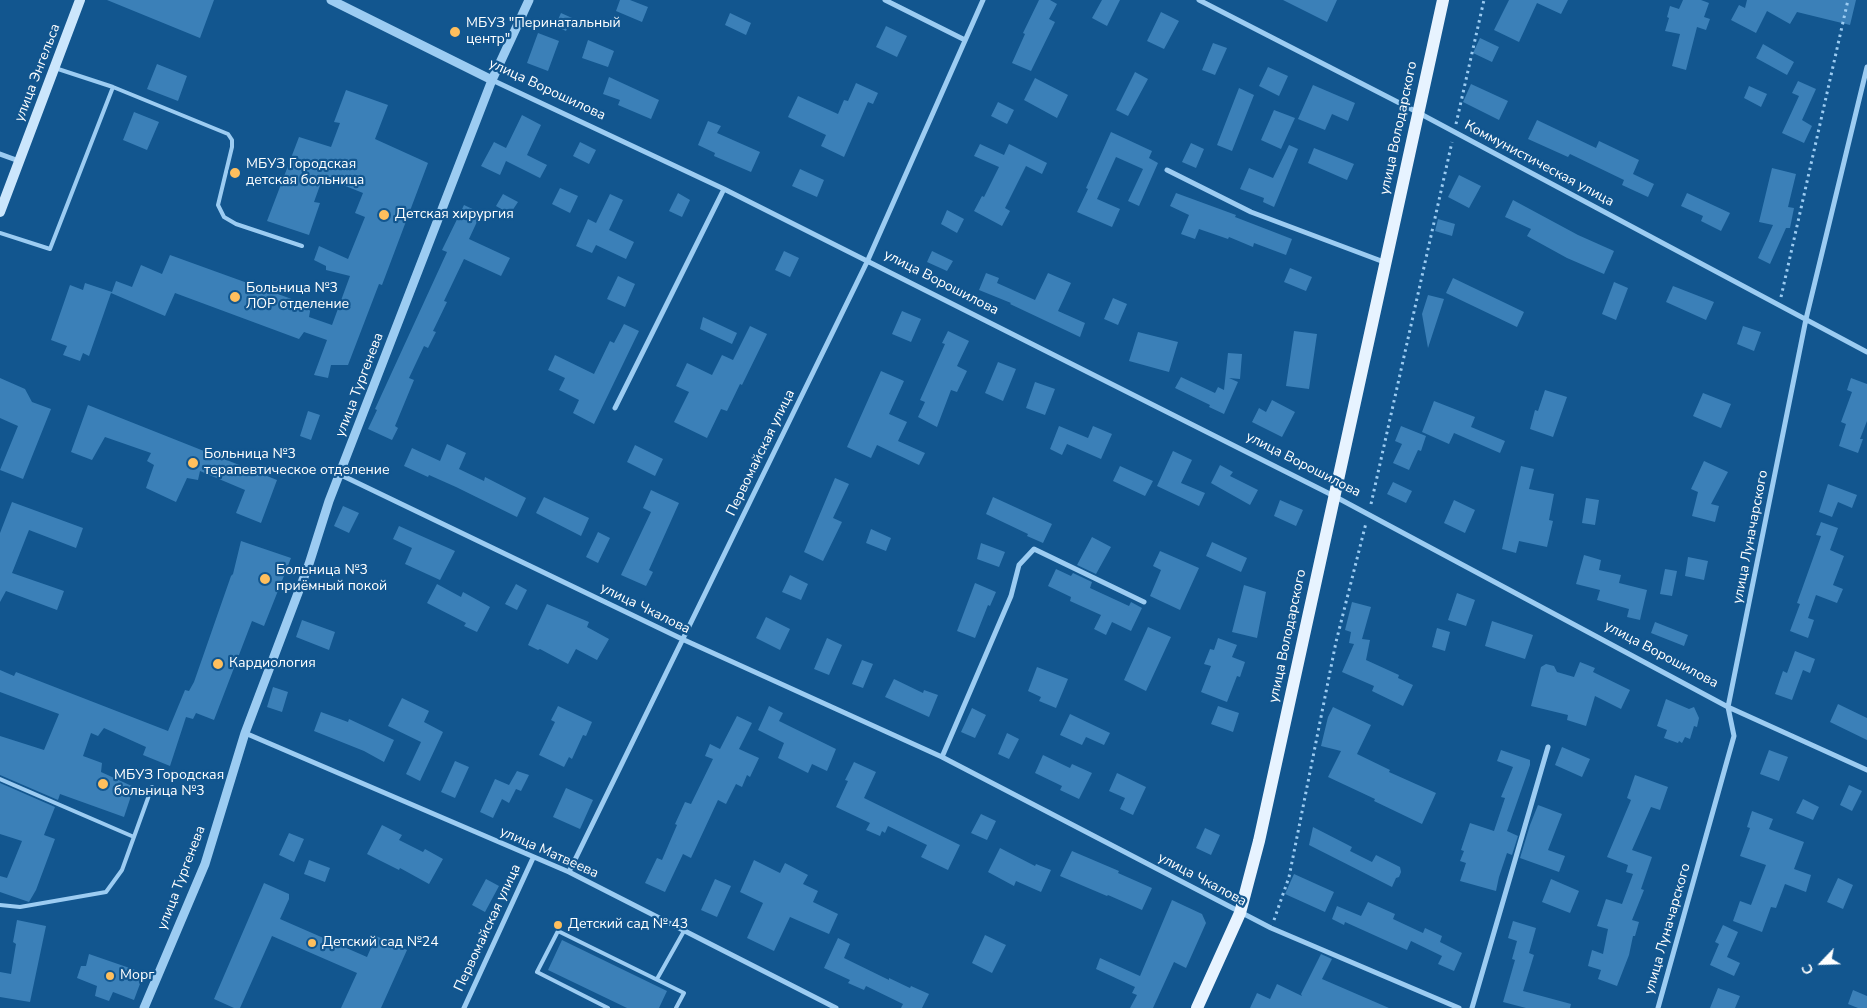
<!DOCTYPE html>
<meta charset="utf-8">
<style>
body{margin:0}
#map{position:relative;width:1867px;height:1008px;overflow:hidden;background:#12568f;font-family:"Nunito Sans",sans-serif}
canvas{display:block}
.north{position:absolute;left:1797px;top:938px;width:50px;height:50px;-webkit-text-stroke:4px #12568f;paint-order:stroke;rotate:246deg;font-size:14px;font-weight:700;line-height:20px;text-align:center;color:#fff}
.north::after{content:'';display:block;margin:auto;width:18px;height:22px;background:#fff;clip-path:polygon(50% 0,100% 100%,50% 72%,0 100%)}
</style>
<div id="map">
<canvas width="1867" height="1008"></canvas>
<div class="north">С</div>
</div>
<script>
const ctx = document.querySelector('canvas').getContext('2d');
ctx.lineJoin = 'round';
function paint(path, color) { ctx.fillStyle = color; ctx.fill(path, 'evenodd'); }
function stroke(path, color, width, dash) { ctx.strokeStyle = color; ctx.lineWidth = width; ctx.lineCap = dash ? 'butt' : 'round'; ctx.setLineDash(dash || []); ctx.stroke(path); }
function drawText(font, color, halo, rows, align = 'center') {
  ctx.font = font + ' "Nunito Sans",sans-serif'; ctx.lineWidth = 4.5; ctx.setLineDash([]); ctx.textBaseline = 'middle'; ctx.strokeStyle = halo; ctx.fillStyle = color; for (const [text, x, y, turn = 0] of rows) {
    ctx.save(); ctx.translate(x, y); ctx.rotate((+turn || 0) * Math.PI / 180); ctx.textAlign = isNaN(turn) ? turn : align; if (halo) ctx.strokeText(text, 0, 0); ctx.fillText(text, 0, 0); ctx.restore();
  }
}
const building = new Path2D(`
 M107,0H214L200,38Z
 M620,0H630L648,7L642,22L616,11Z
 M1039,0H1050L1057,4L1049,19L1055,22L1031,71L1012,63L1025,34L1023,33Z
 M1102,0H1120L1107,26L1092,18Z
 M1283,0H1337L1327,22Z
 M1509,0H1568L1561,14L1537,3L1519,42L1494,30Z
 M1683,0H1701L1709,3L1704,17L1710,19L1706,30L1697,27L1686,70L1672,66L1680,34L1665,31L1669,18L1667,17L1670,6L1679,9Z
 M1747,0H1856L1850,25L1797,12L1790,24L1767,11L1756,33L1731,20L1739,5L1745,8Z
 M1161,12L1179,21L1164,49L1147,41Z
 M561,13L572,18L566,31L555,26Z
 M730,13L751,23L746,35L725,25Z
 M886,26L907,36L897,57L876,47Z
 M538,33L559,41L548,71L527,63Z
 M1480,38L1499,47L1492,62L1473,53Z
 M588,40L614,51L608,67L582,58Z
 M1213,43L1227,48L1215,75L1202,70Z
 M1763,44L1794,62L1787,75L1756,58Z
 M157,64L187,76L178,101L147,89Z
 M1268,67L1288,76L1279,96L1259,86Z
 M1135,72L1148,79L1128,116L1116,110Z
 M609,77L659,100L651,119L618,105L620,100L603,94Z
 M1035,78L1068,95L1057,118L1024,100Z
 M1798,81L1816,89L1802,120L1812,126L1804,143L1782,133L1799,96L1792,93Z
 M856,83L878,93L873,104L868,102L844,157L821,146L826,135L788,117L798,96L838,114L844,100L848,101Z
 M1471,84L1508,101L1499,120L1463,102Z
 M1313,85L1355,103L1348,121L1332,114L1325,130L1298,119Z
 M1749,86L1767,94L1761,107L1744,98Z
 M1239,88L1254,95L1232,151L1217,145Z
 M346,90L388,105L375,139L428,163L382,285L379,284L348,365H331L328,378L314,375L327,340L304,332L299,339L175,293L165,316L111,293L89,356L83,353L80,361L63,355L67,346L51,340L70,285L83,290L85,283L112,292L116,281L132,287L141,265L162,274L170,255L311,306L309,317L332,325L350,276L326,270V266L314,260L319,246L348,259L365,217L355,213L363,193L323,177L314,202L320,203L309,235L267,221L299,137L331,147L340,123L334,122Z
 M998,102L1014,110L1007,124L991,116Z
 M1274,110L1295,118L1281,149L1261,140Z
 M134,112L159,122L147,150L123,140Z
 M522,115L541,125L527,155L547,165L540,178L506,161L500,175L481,166L494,142L506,148Z
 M1537,120L1596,148L1599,141L1639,160L1633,174L1654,184L1648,197L1622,185L1624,180L1570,154L1568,157L1528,139Z
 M708,121L721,126L717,133L760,152L751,172L714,156L715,153L698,145Z
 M1111,132L1152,151L1149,158L1158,163L1139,206L1128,201L1143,169L1116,157L1097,199L1120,209L1112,227L1077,212L1088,189L1086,188Z
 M580,142L596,150L589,164L573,156Z
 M1191,143L1204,149L1196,168L1182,162Z
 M980,144L1004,155L1009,144L1047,163L1042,174L1026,166L1005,208L1010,211L1002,226L974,211L982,196L984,197L999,167L974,156Z
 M1289,145L1298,149L1274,207L1263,202L1264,198L1240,189L1249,168L1273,178Z
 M1314,148L1354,164L1347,180L1308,163Z
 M1772,168L1796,174L1788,207L1794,208L1790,228H1786L1770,264L1758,258L1773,225L1759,222Z
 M800,169L824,180L817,197L792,186Z
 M1459,175L1481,186L1469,208L1448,197Z
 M560,188L578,196L570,213L552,204Z
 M678,193L690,200L682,217L669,211Z
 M1176,193L1236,215L1235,217L1292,239L1286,255L1254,243L1253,247L1229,237L1228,239L1199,229L1195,239L1181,234L1189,215L1170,206Z
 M1687,193L1730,213L1721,231L1701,221L1703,216L1681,206Z
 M503,194L518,202L510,214L496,206Z
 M610,194L623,200L609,230L634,242L626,259L596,245L592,253L576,246L588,219L596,223Z
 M1513,200L1578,235L1614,251L1604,274L1567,258L1527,236L1531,229L1505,217Z
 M464,205L481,213L469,239L510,258L501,276L464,259L444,301L447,302L433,331L436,332L428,348L424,346L409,378L414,380L395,426L398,428L392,440L368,429L377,410L375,409L447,252L442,250Z
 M947,210L964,219L957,233L941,224Z
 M1438,219L1455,224L1452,236L1435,231Z
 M784,251L799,258L790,277L775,270Z
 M932,251L953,261L947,271L927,262Z
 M1290,268L1312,277L1306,291L1284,282Z
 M986,273L999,278L997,283L1035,300L1048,273L1071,283L1058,311L1085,323L1080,337L1010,304L1011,303L979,290Z
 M618,276L635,284L625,307L607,299Z
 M1453,278L1524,312L1517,327L1446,293Z
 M1614,282L1628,288L1616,320L1602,314Z
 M1673,286L1714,302L1706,320L1666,302Z
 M1428,295L1444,299L1428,348L1422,314Z
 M1113,298L1127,304L1118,325L1104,319Z
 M902,311L921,319L911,342L892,334Z
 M703,317L737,333L732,344L700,329Z
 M624,324L639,331L594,424L573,413L579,400L559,390L565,378L548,370L555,355L594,374L610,341L614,343Z
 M750,326L767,334L742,385L740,384L727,411L721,409L707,438L674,422L689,392L676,386L687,363L712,375L722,355L733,360Z
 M1743,326L1761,332L1754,351L1737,344Z
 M948,331L969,341L957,366L967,371L957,392L951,390L937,427L918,417L925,402L920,400L945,344L942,343Z
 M1294,331L1317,334L1309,389L1286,386Z
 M1138,332L1178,342L1169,372L1129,361Z
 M1228,353L1242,354L1240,379L1229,378L1238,382L1224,414L1209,407L1210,405L1175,388L1181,377L1215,393L1218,387L1224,390Z
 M998,362L1016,369L1003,401L985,393Z
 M881,371L904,381L889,414L907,422L898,441L925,453L919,465L877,445L871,458L847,447Z
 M0,378L25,389L32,402L51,409L23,479L0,470L18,426L0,418Z
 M1851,378L1867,384V421L1860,439H1863L1858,453L1839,446L1846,424L1841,422L1852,392L1847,390Z
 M1035,382L1055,389L1045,415L1026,408Z
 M1545,390L1567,397L1553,437L1530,429L1535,410L1538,411Z
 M1703,393L1731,404L1721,428L1693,416Z
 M1272,400L1295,412L1282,437L1252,422L1259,408L1266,412Z
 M1434,401L1475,417L1471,427L1505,441L1500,453L1454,433L1449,444L1422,432Z
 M88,405L277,480L261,523L236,513L245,490L200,471L198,480L187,478L176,502L146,488L154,465L147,461L151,453L105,437L92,460L71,452Z
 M308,411L320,415L311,440L300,436Z
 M1059,426L1088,438L1093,426L1112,434L1101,459L1067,444L1062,455L1050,449Z
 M1401,426L1426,436L1421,451L1418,450L1409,470L1393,463L1402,444L1395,441Z
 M447,444L466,453L459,469L484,481L485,477L526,498L517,517L456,487L429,475L428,477L404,466L412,448L440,461Z
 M635,445L663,459L655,476L627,462Z
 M1173,451L1192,460L1181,483L1205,493L1199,506L1157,486Z
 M1704,461L1728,472L1711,504L1719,506L1715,522L1692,516L1698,492L1691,489Z
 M1220,465L1233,472L1230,476L1258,490L1250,505L1211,483Z
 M1120,466L1153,481L1145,496L1113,481Z
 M1521,466L1534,469L1529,489L1554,494L1549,520L1553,521L1547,547L1519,541L1516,553L1502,549Z
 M835,478L849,484L833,518L842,522L823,561L804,552Z
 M1393,482L1412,491L1406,503L1387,494Z
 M1828,484L1857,495L1852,508L1838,502L1832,517L1819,512Z
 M651,490L679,503L649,570L653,572L646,586L621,575L651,512L643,508Z
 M544,497L589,518L581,536L536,513Z
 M993,497L1052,524L1043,543L1027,536L1028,534L986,514Z
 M1586,498L1599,500L1595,525L1582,523Z
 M1280,500L1303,510L1296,526L1274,516Z
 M1454,500L1475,510L1465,533L1444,523Z
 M12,502L83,528L76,548L29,530L12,573L64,591L57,610L6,591L0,602V533Z
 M343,506L359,513L349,533L334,526Z
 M1821,522L1838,528L1830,550L1844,556L1833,585L1843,589L1837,603L1816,595L1808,618L1814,620L1808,638L1790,631L1800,604L1797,603L1821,536L1816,535Z
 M399,526L455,551L440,580L405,564L412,548L393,539Z
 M871,529L891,538L886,551L866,543Z
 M598,532L610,538L598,563L586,557Z
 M1092,537L1111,547L1096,574L1077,565Z
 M241,541L291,558L264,626L252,621L214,720L196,713L193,719L186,717L170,766L143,755L146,747L104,728L98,736L91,733L83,756L102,763L101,772L134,787L124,817L60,794L58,800L0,775V736L44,750L59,714L0,692V670L14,676L16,672L168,731L185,690L189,691L194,682L231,576L233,574Z
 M1212,542L1247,558L1241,572L1206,556Z
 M981,543L1005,552L999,567L977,559Z
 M1160,551L1199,568L1180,610L1150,596L1161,570L1153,566Z
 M1584,555L1601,560L1599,570L1621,575L1619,583L1647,590L1640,620L1627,617L1629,609L1597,600L1600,590L1576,584Z
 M1688,557L1708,561L1704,580L1685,576Z
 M1056,569L1071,576L1073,573L1092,582L1090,588L1129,606L1131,602L1142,608L1131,631L1112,622L1106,635L1094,629L1101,615L1070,601L1071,597L1048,586Z
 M1665,569L1677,571L1672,596L1660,594Z
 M790,575L808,584L801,600L782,592Z
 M975,583L996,592L990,606L988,605L975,638L957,631Z
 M437,584L461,597L463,592L490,607L477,632L464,626L466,623L427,603Z
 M516,584L527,590L517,610L505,604Z
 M1244,585L1266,592L1257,638L1232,632Z
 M1457,593L1475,600L1466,626L1448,620Z
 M1352,602L1371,607L1362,639L1370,640L1366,660L1399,675L1398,678L1413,685L1403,706L1372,691L1374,686L1342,672L1354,644L1349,643L1351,632L1345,630Z
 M547,604L589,622L587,627L609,639L597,660L576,649L568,664L540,649L538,650L528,645Z
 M766,617L790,629L780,650L756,638Z
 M302,620L335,632L329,650L296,637Z
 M1492,621L1533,635L1525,659L1485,646Z
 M1655,622L1688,635L1684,646L1651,633Z
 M1148,627L1171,637L1146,691L1124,680Z
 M1437,628L1450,632L1445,651L1432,647Z
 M827,638L842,645L829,675L814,669Z
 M1218,638L1237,645L1232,657L1245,662L1240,677L1237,676L1227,702L1201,692L1211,666L1204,664L1210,649L1214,650Z
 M1795,651L1815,659L1810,673L1803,670L1792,700L1775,694L1783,671L1787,673Z
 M862,660L873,664L863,688L852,684Z
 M1580,662L1595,668L1593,672L1630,690L1621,709L1595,696L1586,726L1567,720L1568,715L1531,706L1541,667L1546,664L1554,666L1557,672L1574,677Z
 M1037,667L1068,679L1056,708L1039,701L1041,697L1028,691Z
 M894,679L923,693L924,690L938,695L929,717L885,697Z
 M273,687L288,692L282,712L267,707Z
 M402,698L429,711L424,722L443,732L420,781L406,774L421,742L388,726Z
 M1666,699L1689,709L1694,707L1699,718L1697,727L1694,726L1690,739L1685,737L1682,743L1679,741L1678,743L1664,738L1667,730L1657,726Z
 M1838,704L1867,718V740L1830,722Z
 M558,706L592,722L586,736L583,735L572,759L569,757L564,767L539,755L555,722L551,720Z
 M769,706L783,713L779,721L836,749L827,771L812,764L808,773L778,758L784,743L758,730Z
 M1218,706L1239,713L1233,732L1211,724Z
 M1333,707L1371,725L1357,754L1390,770L1389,772L1436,793L1422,824L1374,801L1375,799L1328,777L1341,751L1321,746L1328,717Z
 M972,708L986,715L975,738L961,732Z
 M321,712L348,722L349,719L394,740L384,762L364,751L314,731Z
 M1070,714L1110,733L1104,745L1086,737L1082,745L1060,735Z
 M737,716L752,723L739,749L759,758L750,777L747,775L742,787L736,784L726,804L718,800L691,858L683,854L665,892L645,883L657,858L662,860L677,825L675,824L685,802L691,804L713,759L705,756L710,744L720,749Z
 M1007,733L1019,739L1009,759L998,754Z
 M1562,747L1590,759L1582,777L1555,765Z
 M1501,750L1530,760V765L1507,831L1518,836L1512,855L1507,853L1499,877L1496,891L1460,881L1466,863L1460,861L1464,851L1461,850L1470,823L1494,831L1505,798L1501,797L1513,767L1497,761Z
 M1769,750L1788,757L1779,781L1760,774Z
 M1043,755L1070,768L1072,764L1092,773L1079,799L1060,790L1062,786L1035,773Z
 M455,761L469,767L455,798L441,792Z
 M854,762L876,772L864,798L960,845L948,870L921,857L927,845L888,826L885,833L882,831L880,836L866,830L870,823L836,807L848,781L845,780Z
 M517,771L529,775L521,791L516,789L509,803L502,799L493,818L480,812L495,779L509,785Z
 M1117,773L1146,787L1133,815L1120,809L1125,798L1109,791Z
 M1635,775L1668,787L1660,810L1651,807L1632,850L1652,857L1641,889L1644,890L1632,920L1639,922L1635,936H1633L1629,955L1617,986L1598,979L1601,970L1588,966L1592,950L1603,954L1608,929L1597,926L1606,899L1622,904L1633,874L1626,872L1628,865L1607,857L1631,800L1627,798Z
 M0,783L55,807L44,835L55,839L36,890L29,902L0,892V876L7,878L22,841L0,834Z
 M1849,785L1862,791L1852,811L1840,805Z
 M566,788L593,800L580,829L553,817Z
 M1803,799L1819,807L1813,820L1796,813Z
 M1538,805L1562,814L1548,850L1565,856L1559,872L1520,858L1530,825Z
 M1752,811L1773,819L1769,829L1804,842L1794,869L1811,875L1806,892L1785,884L1776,908L1771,907L1762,932L1733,921L1740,901L1751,905L1766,865L1740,856L1750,828L1747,827Z
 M981,814L996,821L987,840L971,833Z
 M382,825L402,835L399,840L423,852L425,849L443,859L429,884L400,868L399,870L367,854Z
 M1313,827L1352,847L1350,851L1372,862L1376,855L1400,867L1401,872L1399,877L1396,878L1392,887L1309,845Z
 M1205,828L1220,835L1211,855L1196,848Z
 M289,833L304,839L294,862L279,855Z
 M1000,848L1035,866L1036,864L1051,870L1041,892L1016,881L1014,886L988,872Z
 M1072,851L1119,871L1118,873L1152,888L1142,910L1108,895L1107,896L1060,876Z
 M309,860L330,868L325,882L304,874Z
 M754,860L780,873L785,863L808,875L803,884L818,891L813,902L838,914L829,934L790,917L774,951L747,938L763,903L740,892Z
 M1294,874L1334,892L1325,912L1285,894Z
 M1838,878L1853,885L1843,909L1827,902Z
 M486,879L499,886L485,912L472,905Z
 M715,879L731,886L717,917L701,910Z
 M1551,879L1579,891L1570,913L1542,902Z
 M264,883L289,894V899L280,919L367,957L376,936L407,950L381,1008H341L357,973L272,936L240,1008H234L214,999Z
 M1172,900L1202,914L1206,923L1186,968L1174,962L1153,1008H1130L1137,995L1132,993L1135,987L1096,969L1100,958L1140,976Z
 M1368,902L1395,914L1393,919L1423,933L1425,928L1442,936L1440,942L1462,953L1454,971L1438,964L1442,956L1411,941L1407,950L1345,922L1344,925L1332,919L1337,906L1361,916Z
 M17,920L46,926L30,1002L0,997V972L11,974L16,944L13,942Z
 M1513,921L1536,928L1529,953L1534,955L1523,991L1571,1004L1570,1008H1526L1503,1002L1515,960L1512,959L1517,941L1508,938Z
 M1723,925L1738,932L1727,957L1740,963L1734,976L1710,965L1719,944L1715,942Z
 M985,935L1006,945L992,973L972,963Z
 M838,938L850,944L844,958L889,980V978L910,988L911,986L929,994L922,1008H901L903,1004L866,986L864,990L848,983L850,980L824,968Z
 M562,940L667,991L659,1008H627L548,970Z
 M89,954L144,973L134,1000L113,992L109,1001L95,996L97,986L77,978L81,966H86Z
 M1321,954L1332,959L1322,979L1389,1008H1250L1257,993L1270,999L1277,984L1302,996L1301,994Z
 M1718,988L1740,996L1735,1008H1710Z
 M1853,990L1867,996V1008H1858L1848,1004Z`);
const path = new Path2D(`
 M1456,124L1484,0
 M1781,297L1848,0
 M1371,504L1452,142
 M1274,920L1289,877L1336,642L1366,523`);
const service = new Path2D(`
 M113,87L228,134L232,140V147L218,205L224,217L236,224L302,246
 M0,233L50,249L113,87L55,68
 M0,779L134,837
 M0,905L20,907L106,892L122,870L152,787
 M657,979L684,931
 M608,1008L537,972L558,931L684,993L676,1008`);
const minor = new Path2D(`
 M885,0L965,40
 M1199,0L1417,112L1867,352
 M492,80L724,189L1334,496L1728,707L1867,770
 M0,154L19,161
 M1167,170L1251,212L1384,262
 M615,408L724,189
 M341,475L682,639L942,757L1271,928L1459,1008
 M245,733L569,872L836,1008
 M942,757L1011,596L1019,565L1034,549L1144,602
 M569,872L867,262L983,0
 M464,1008L533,858
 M1472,1008L1548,747
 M1658,1008L1734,736L1728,707L1806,319L1867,67`);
const tertiary = new Path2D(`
 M331,0L492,80
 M144,1008L205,864L245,733L309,564L329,501L492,80L529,0`);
const secondary = new Path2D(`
 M0,212L80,0`);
const primary = new Path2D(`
 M1197,1008L1240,913L1259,841L1443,0`);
const markers = [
 [455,32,6,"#ffbf5d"],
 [235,173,6,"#ffbf5d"],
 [384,215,6,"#ffbf5d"],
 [235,297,6,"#ffbf5d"],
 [193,463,6,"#ffbf5d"],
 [265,579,6,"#ffbf5d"],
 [218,664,6,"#ffbf5d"],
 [103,784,6,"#ffbf5d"],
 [558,925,5,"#ffbf5d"],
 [312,943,5,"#ffbf5d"],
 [110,976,5,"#ffbf5d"]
];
const poiNames = [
 ["МБУЗ \"Перинатальный",466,24],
 ["центр\"",466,40],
 ["МБУЗ Городская",246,165],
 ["детская больница",246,181],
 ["Детская хирургия",395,215],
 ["Больница №3",246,289],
 ["ЛОР отделение",246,305],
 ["Больница №3",204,455],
 ["терапевтическое отделение",204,471],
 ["Больница №3",276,571],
 ["приёмный покой",276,587],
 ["Кардиология",229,664],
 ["МБУЗ Городская",114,776],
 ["больница №3",114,792],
 ["Детский сад № 43",568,925],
 ["Детский сад №24",322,943],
 ["Морг",120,976]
];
const streetNames = [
 ["улица Энгельса",38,73,-69],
 ["улица Ворошилова",547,90,25],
 ["улица Володарского",1399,128,-78],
 ["Коммунистическая улица",1539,164,28],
 ["улица Ворошилова",941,283,27],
 ["улица Тургенева",360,385,-69],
 ["Первомайская улица",761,453,-64],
 ["улица Ворошилова",1303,465,27],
 ["улица Луначарского",1751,537,-79],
 ["улица Чкалова",645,609,26],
 ["улица Володарского",1288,636,-78],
 ["улица Ворошилова",1661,655,28],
 ["улица Матвеева",549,853,24],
 ["улица Тургенева",182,878,-69],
 ["улица Чкалова",1202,880,28],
 ["Первомайская улица",488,928,-65],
 ["улица Луначарского",1668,929,-74]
];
paint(building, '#3b80b8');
stroke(path, '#9cccf2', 3, [2.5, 4]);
stroke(service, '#9cccf2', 4);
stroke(minor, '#9cccf2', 5);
stroke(tertiary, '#9cccf2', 9);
stroke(secondary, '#cbe6fc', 10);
stroke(primary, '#e7f3ff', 12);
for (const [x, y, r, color] of markers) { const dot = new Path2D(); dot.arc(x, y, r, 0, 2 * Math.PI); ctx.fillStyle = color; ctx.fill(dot); stroke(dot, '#12568f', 2); }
drawText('14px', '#fff', '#12568f', poiNames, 'left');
drawText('14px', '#fff', '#12568f', streetNames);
</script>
